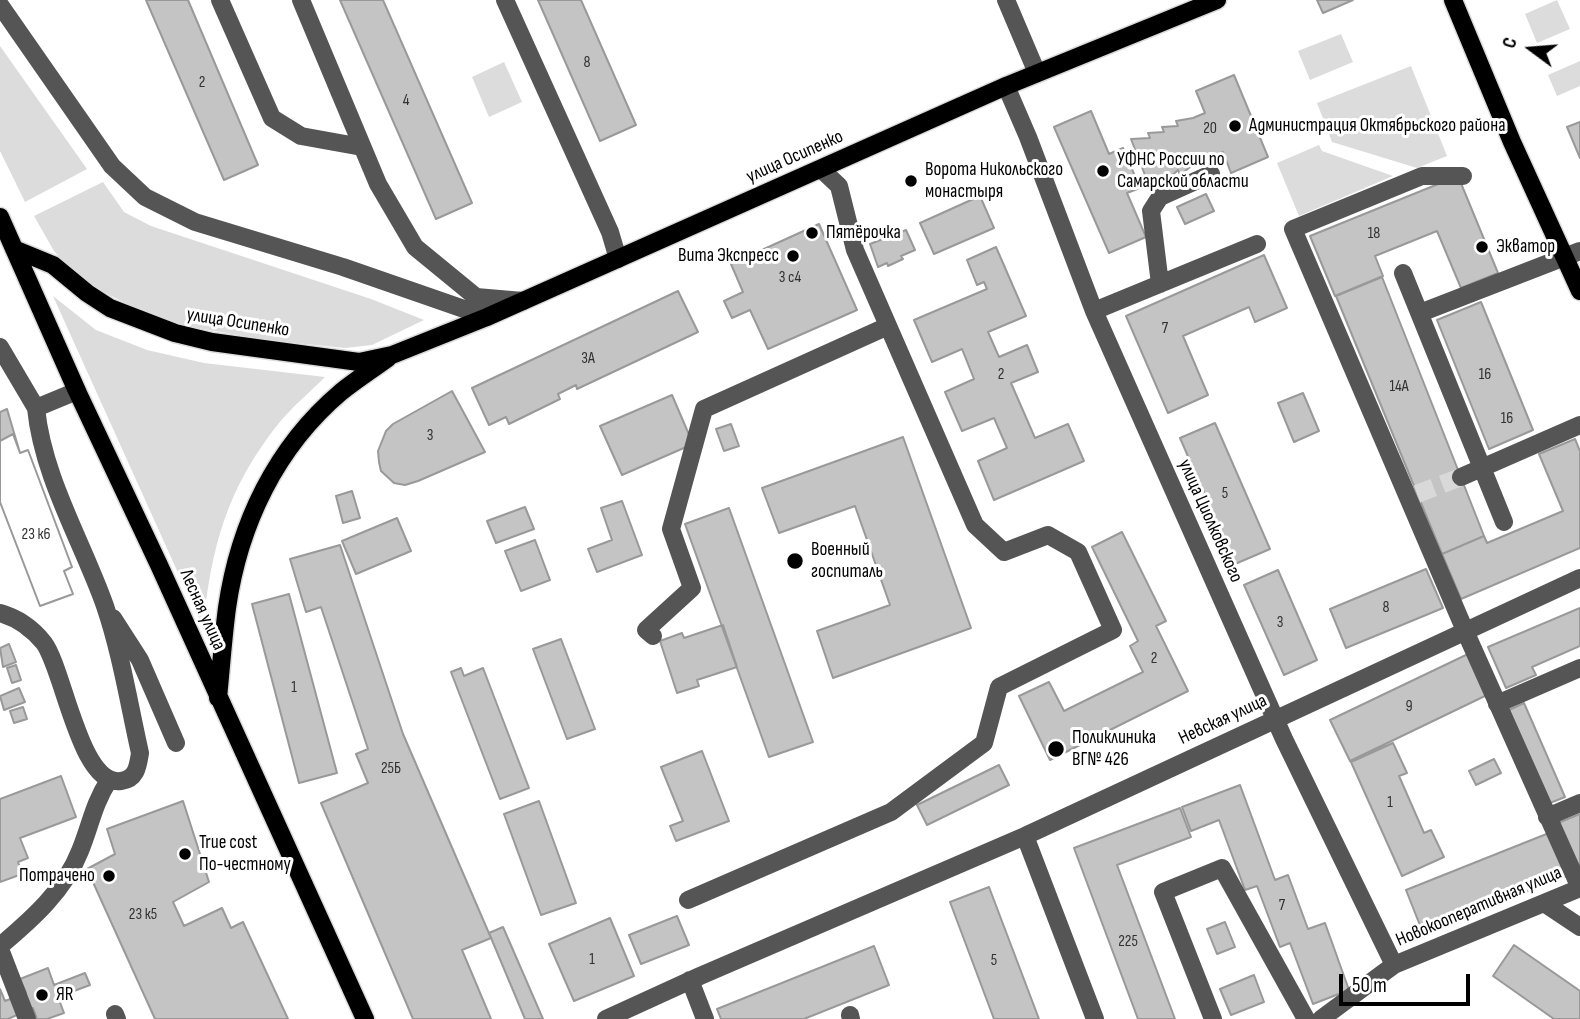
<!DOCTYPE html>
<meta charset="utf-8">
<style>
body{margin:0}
#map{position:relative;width:1580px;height:1019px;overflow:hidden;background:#fff;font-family:"Sofia Sans Condensed",sans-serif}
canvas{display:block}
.north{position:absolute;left:1496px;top:14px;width:70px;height:70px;-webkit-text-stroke:5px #fff;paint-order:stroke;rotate:286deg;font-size:19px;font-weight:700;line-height:28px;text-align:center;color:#000}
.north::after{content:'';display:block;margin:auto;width:24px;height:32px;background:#000;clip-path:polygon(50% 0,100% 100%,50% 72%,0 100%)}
.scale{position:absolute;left:1339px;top:974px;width:131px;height:32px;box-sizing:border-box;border:4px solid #000;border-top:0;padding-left:9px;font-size:21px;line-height:24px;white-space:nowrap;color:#000;-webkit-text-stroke:5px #fff;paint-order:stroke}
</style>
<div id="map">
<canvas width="1580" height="1019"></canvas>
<div class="north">С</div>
<div class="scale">50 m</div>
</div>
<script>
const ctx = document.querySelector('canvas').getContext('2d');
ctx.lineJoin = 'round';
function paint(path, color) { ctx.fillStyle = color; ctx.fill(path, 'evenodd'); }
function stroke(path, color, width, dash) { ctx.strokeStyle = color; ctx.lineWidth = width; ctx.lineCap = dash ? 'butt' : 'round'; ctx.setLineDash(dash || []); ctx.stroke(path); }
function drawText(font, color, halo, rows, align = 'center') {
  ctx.font = font + ' "Sofia Sans Condensed",sans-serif'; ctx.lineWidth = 6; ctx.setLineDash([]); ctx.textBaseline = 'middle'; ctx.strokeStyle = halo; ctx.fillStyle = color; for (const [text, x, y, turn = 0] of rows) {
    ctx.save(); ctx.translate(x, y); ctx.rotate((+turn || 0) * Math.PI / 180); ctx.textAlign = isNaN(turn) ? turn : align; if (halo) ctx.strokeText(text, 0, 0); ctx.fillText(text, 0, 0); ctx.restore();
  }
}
const green = new Path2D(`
 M1557,0L1570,29L1537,43L1525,14Z
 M1341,34L1353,62L1310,80L1298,51Z
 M0,46L87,169L25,202L0,151Z
 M1580,61V86L1557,96L1548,75Z
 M504,62L522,102L489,117L472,77Z
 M1411,66L1447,156L1417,168L1332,142L1317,103Z
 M1319,145L1322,151L1393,176L1299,216L1277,163Z
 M103,182L124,212L151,226L371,299L424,320L372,345L345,348L267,340L186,326L129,305L90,285L73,273L54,251L34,216Z
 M53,296L96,330L147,350L204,363L325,377C310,392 292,407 279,423C227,488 211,547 203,628Z`);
const building = new Path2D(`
 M146,0H188L258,165L224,180Z
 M340,0H383L472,203L436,219Z
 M538,0H581L636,125L600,141Z
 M1317,0H1353L1323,13Z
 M1234,75L1268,157L1231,173L1223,152L1209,158L1197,167L1194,164L1180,175L1178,170L1166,181L1164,176L1150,188L1131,139L1150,138L1148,133L1164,132L1162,127L1178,126L1176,121L1193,118L1205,113L1196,91Z
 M1091,111L1109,154L1123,148L1140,188L1127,193L1146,237L1109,253L1054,127Z
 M1580,122V158L1567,127Z
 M1458,176L1498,273L1461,288L1437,231L1375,256L1383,276L1335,296L1310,236Z
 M1206,194L1214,211L1185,224L1177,207Z
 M980,196L994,228L934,254L920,223Z
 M819,224L857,310L768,349L750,310L732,318L724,301L743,292L731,264Z
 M906,230L915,250L901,256L903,259L888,266L887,263L878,267L870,244Z
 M996,247L1026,316L988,332L999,357L1027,345L1038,372L1011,383L1035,438L1068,424L1084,461L994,500L978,461L1007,448L994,418L962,431L945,392L974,379L962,349L932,362L914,320L987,289L984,282L977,285L967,260Z
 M1264,255L1287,308L1255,322L1249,307L1183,336L1208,395L1168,413L1126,316Z
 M1382,277L1484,536L1442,554L1336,296Z
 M678,291L698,332L577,389L576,385L558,394L560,399L509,424L506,417L489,425L472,388Z
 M1481,302L1533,430L1489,449L1437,320Z
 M452,391L485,452L418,481L405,485L394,483L381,471L379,462L378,451L386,431L393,424Z
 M1303,393L1319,431L1294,442L1278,403Z
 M672,395L693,444L622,475L600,426Z
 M7,409L20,453L28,450L72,567L64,571L73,594L40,606L0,502V412Z
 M1215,423L1270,549L1235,564L1180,438Z
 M731,424L739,446L724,451L716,429Z
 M13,434L20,453L28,450L72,567L64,571L73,594L40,606L0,502V441Z
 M903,437L971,628L833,678L817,631L890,605L855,506L779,533L762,488Z
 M1575,439L1580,451V548L1461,599L1442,554L1484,536L1487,543L1563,511L1539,454Z
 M352,491L360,518L343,523L336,496Z
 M622,501L642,555L597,572L588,549L612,540L601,508Z
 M525,507L534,529L496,543L487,521Z
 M729,508L813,742L769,757L685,524Z
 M397,518L411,551L356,574L342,541Z
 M1122,532L1166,621L1156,626L1188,691L1050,760L1019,696L1049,682L1064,711L1143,672L1130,646L1138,641L1092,547Z
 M535,540L550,580L521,591L505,551Z
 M340,545L403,734L491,938L462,950L491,1019H413L321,803L368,783L356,754L368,749L321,607L306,612L290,559Z
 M1426,569L1443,608L1346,648L1330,609Z
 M1278,570L1317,660L1284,675L1244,585Z
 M289,594L337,773L299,783L252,604Z
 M1580,608V646L1532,667L1536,675L1506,688L1488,647Z
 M723,625L737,667L697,680L699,686L677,693L660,641L682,633L684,638Z
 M561,639L595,729L567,739L533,649Z
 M9,644L16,662L3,667L0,648Z
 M1468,654L1487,695L1350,761L1330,720Z
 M16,665L21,680L12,683L7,668Z
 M461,668L464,676L483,668L529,788L500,799L451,672Z
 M19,688L25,702L4,710L0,696Z
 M1524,703L1565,797L1550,803L1509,710Z
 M23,707L27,719L14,723L10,711Z
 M1393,743L1407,773L1399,776L1424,833L1431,830L1444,857L1402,876L1351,762Z
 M702,751L729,821L676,841L670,826L683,821L661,767Z
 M1494,759L1501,773L1476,785L1469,771Z
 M999,765L1009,785L927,825L917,805Z
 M61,776L76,817L20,838L28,858L18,862L22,874L0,882V799Z
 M1240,785L1275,880L1288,875L1308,929L1325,923L1349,990L1313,1004L1290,943L1280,947L1257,886L1245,890L1219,820L1191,831L1182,807Z
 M183,801L209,882L173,902L184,926L222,908L231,928L243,922L288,1019H155L87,869L115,854L107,829Z
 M539,801L576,903L541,915L504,814Z
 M1180,808L1191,837L1117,865L1175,1019H1138L1074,848Z
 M1580,814V873L1558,823Z
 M1549,833L1566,876L1423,933L1406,890Z
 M989,887L1039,1019H994L950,902Z
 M677,916L689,945L641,964L629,935Z
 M610,918L634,976L574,1001L549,944Z
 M1225,922L1235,947L1217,954L1207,929Z
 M503,927L543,1019H525L489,933Z
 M1514,945L1580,991V1019H1554L1493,976Z
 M874,946L889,985L804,1019H721L717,1009Z
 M48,968L54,985L85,973L90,985L58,997L64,1013L47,1019H37L33,1008L8,1019H0V989L5,1001L26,993L20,979Z
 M1254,975L1264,1002L1231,1015L1220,989Z`);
const minorTunnel = new Path2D(`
 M1417,494L1461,477`);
const minor = new Path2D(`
 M220,0L272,118L301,136L362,147
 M301,0L378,184L415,247L476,297L523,301
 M505,0L610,232L618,259
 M1006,0L1037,73
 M0,5L112,166L145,197L195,222L343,267L487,317
 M1006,86L1028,137L1094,311L1284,739L1394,965
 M1463,176H1422L1293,229L1466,633L1580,888
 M1403,273L1504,522
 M1160,284L1151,211L1160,197L1211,174
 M1094,311L1257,244
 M1420,313L1580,251
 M0,347L36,408L77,391
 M1461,477L1580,425
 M0,613C18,618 32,628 44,643C64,670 80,787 121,781C137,779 138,765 140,753C129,704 121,653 105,606C82,541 43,478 36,408
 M113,618L140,660L176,743
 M653,636L646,630L692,588L671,529L704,409L888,326
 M1497,704L1580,668
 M1547,817L1580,803
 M1025,836L1095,1019
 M688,900L891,812L984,743L999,687L1113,630L1078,552L1048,535L1004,552L975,525L855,250L839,186L821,169
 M1544,903L1580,927
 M0,946C31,920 65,890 80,851C91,824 93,805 109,780
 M0,949L27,1019
 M690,980L705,1019
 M115,1014L117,1019
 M850,1015L851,1019
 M606,1019L700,976L1025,836L1580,578
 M1213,1019L1163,892L1222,868L1306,1019
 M1321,1019L1394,965L1580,888`);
const major = new Path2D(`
 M1453,0L1512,142L1580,291
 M0,217L77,391L159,565L365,1019
 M14,249L53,265L87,293L110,308L175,333L212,342L359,362L392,355L487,317L1006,86L1217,0
 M218,698C221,668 223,638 227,608C239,524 276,447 341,392C356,380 373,369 388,358`);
const markers = [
 [1235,126,7,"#000"],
 [1103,171,7,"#000"],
 [911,181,7,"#000"],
 [812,233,7,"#000"],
 [1482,247,7,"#000"],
 [793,256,7,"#000"],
 [795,561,9,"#000"],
 [1056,749,9,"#000"],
 [185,854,7,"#000"],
 [109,876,7,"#000"],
 [42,995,7,"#000"]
];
const numberNames = [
 ["8",587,63],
 ["2",202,83],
 ["4",406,101],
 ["20",1210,129],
 ["18",1374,234],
 ["3 с4",790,278],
 ["7",1165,329],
 ["3А",588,359],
 ["2",1001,375],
 ["16",1485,375],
 ["14А",1399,387],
 ["16",1507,419],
 ["3",430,436],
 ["5",1225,494],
 ["23 к6",36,535],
 ["8",1386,608],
 ["3",1280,623],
 ["2",1154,659],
 ["1",294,688],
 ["9",1409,707],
 ["25Б",391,769],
 ["1",1390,803],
 ["7",1282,906],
 ["23 к5",143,915],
 ["225",1128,942],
 ["1",592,960],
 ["5",994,961]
];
const poiNames = [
 ["Администрация Октябрьского района",1249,126],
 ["УФНС России по",1117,160],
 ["Самарской области",1117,182],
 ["Ворота Никольского",925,170],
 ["монастыря",925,192],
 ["Пятёрочка",826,233],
 ["Экватор",1496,247],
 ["Вита Экспресс",779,256,"right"],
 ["Военный",811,550],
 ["госпиталь",811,572],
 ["Поликлиника",1072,738],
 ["ВГ№ 426",1072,760],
 ["True cost",199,843],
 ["По-честному",199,865],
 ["Потрачено",95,876,"right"],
 ["ЯR",56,995]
];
const streetNames = [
 ["улица Осипенко",795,157,-24],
 ["улица Осипенко",238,323,9],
 ["улица Циолковского",1210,521,66],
 ["Лесная улица",202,610,66],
 ["Невская улица",1223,720,-25],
 ["Новокооперативная улица",1479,907,-23]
];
paint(green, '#dcdcdc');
paint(building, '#c4c4c4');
stroke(building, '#999', 2);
stroke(minorTunnel, '#d9d9d9', 18, [18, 9]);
stroke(major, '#dbdbdb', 21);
stroke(minor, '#555', 18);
stroke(major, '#000', 18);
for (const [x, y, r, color] of markers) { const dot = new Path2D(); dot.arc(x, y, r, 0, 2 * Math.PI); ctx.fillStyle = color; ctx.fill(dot); stroke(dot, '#fff', 2.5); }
drawText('16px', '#313131', null, numberNames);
drawText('19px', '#000', '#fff', poiNames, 'left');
drawText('19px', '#000', '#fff', streetNames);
</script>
